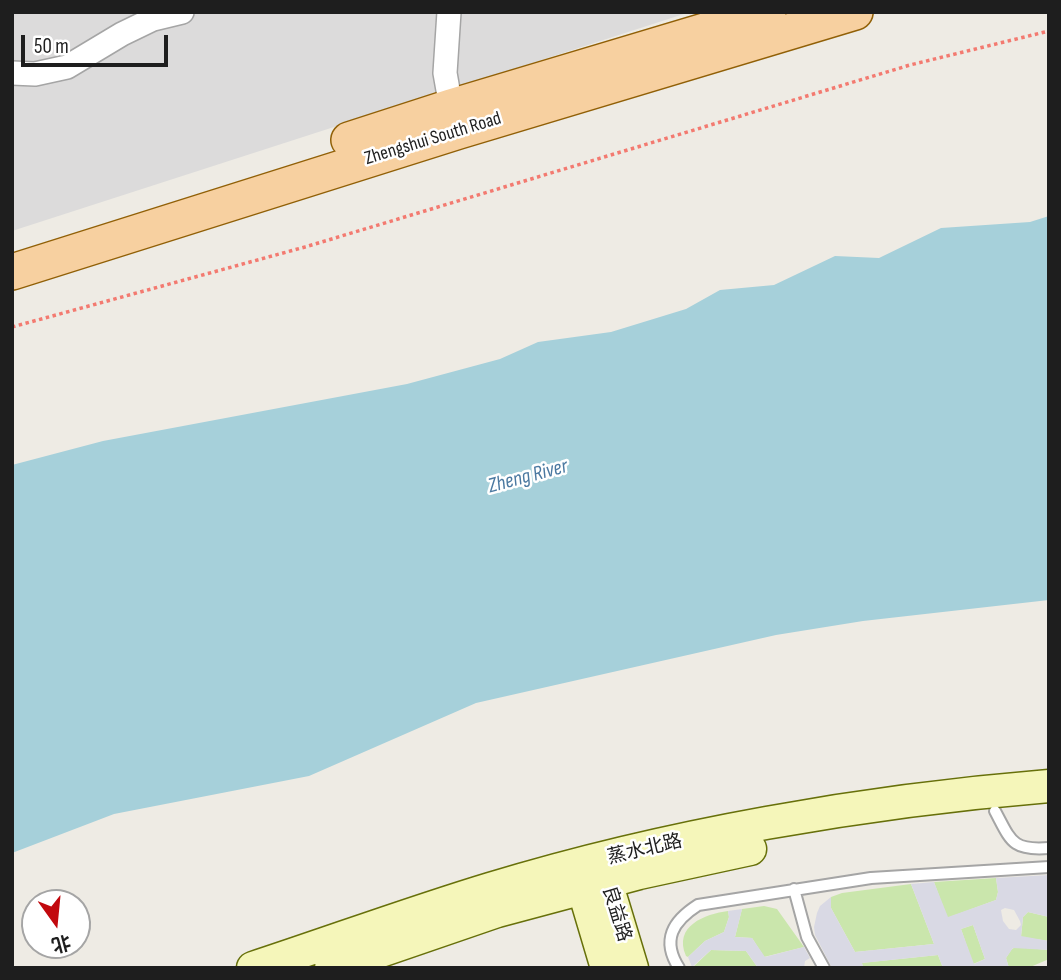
<!DOCTYPE html>
<meta charset="utf-8">
<style>
body{margin:0}
#map{position:relative;width:1061px;height:980px;overflow:hidden;background:#eeebe4;font-family:"Sofia Sans Condensed","Noto Sans SC",sans-serif}
canvas{display:block}
.frame{position:absolute;inset:0;border:14px solid #1e1e1e;pointer-events:none}
.north{position:absolute;left:21px;top:889px;width:70px;height:70px;box-sizing:border-box;background:#fff;border:2px solid #a5a5a5;border-radius:50%;rotate:165deg;font-size:19px;font-weight:700;line-height:28px;text-align:center;color:#1e1e1e}
.north::after{content:'';display:block;margin:auto;width:24px;height:32px;background:#c2090e;clip-path:polygon(50% 0,100% 100%,50% 72%,0 100%)}
.scale{position:absolute;left:21px;top:35px;width:147px;height:32px;box-sizing:border-box;border:4px solid #1e1e1e;border-top:0;padding-left:9px;font-size:21px;line-height:24px;white-space:nowrap;color:#1e1e1e;-webkit-text-stroke:5px #fff;paint-order:stroke}
</style>
<div id="map">
<canvas width="1061" height="980"></canvas>
<div class="frame"></div>
<div class="north">北</div>
<div class="scale">50 m</div>
</div>
<script>
const ctx = document.querySelector('canvas').getContext('2d');
ctx.lineJoin = 'round';
function paint(path, color) { ctx.fillStyle = color; ctx.fill(path, 'evenodd'); }
function stroke(path, color, width, dash) { ctx.strokeStyle = color; ctx.lineWidth = width; ctx.lineCap = dash ? 'butt' : 'round'; ctx.setLineDash(dash || []); ctx.stroke(path); }
function drawText(font, color, halo, rows, align = 'center') {
  ctx.font = font + ' "Sofia Sans Condensed","Noto Sans SC",sans-serif'; ctx.lineWidth = 5; ctx.setLineDash([]); ctx.textBaseline = 'middle'; ctx.strokeStyle = halo; ctx.fillStyle = color; for (const [text, x, y, turn = 0] of rows) {
    ctx.save(); ctx.translate(x, y); ctx.rotate((+turn || 0) * Math.PI / 180); ctx.textAlign = isNaN(turn) ? turn : align; if (halo) ctx.strokeText(text, 0, 0); ctx.fillText(text, 0, 0); ctx.restore();
  }
}
const residential = new Path2D(`
 M12,12H690L12,231Z`);
const grass = new Path2D(`
 M996,878L998,892L996,900L947,918L934,882Z
 M911,884L934,944L855,952L831,908V897L842,893Z
 M764,906L777,909L804,947L764,957L752,938L735,937L742,909Z
 M728,911L729,917L724,932L705,941L688,957L686,956C673,926 705,914 728,911Z
 M1028,912L1049,917V941L1021,937L1023,917Z
 M973,925L985,959L973,964L961,929Z
 M1015,947L1049,950V959L1028,968H1009L1006,958L1011,950Z
 M711,950L746,951L758,968H692Z
 M938,955L943,968H864L861,963Z`);
const plaza = new Path2D(`
 M1049,875V917L1028,912L1023,917L1021,936L1049,941V950L1013,948L1006,958L1009,968H943L938,955L862,963L864,968H832L815,935L814,927L817,913L820,906L831,897V908L855,952L934,944L911,884L934,882L948,917L996,900L998,892L996,878ZM1005,908L1014,910L1020,921L1021,925L1016,930L1009,929L1003,921L1001,910ZM973,925L985,959L974,964L961,929Z
 M742,909L735,937L752,938L765,957L804,947L810,958L805,961L804,968H758L746,951L711,950L692,967L688,957L705,941L724,932L729,917L728,911Z`);
const water = new Path2D(`
 M1049,216V600L863,621L776,635L476,703L309,776L114,814L12,853V465L103,441L407,384L500,359L538,342L611,332L686,309L720,290L774,285L835,256L879,258L941,228L1030,222Z`);
const path = new Path2D(`
 M12,327L305,247L910,65L1049,31`);
const lane = new Path2D(`
 M995,811C1011,841 1012,851 1049,848
 M794,889L807,937L824,968
 M679,968C661,940 673,921 698,905L871,878L1049,867`);
const street = new Path2D(`
 M449,12L445,73L451,107
 M12,73L35,74L67,67L122,34L153,19L182,12`);
const secondary = new Path2D(`
 M600,862L632,968
 M577,867L607,968
 M253,968C332,942 411,913 490,889C667,835 865,801 1049,786
 M331,968L497,911L639,873L750,849`);
const primary = new Path2D(`
 M349,140L451,107L768,12
 M12,272L459,131L855,12`);
const streetNames = [
 ["Zhengshui South Road",433,139,-17],
 ["蒸水北路",645,850,-13],
 ["良益路",616,914,73]
];
const waterNames = [
 ["Zheng River",528,477,-15]
];
paint(residential, '#dcdbdb');
paint(grass, '#cae6ac');
paint(plaza, '#d9d9e4');
paint(water, '#a6d0da');
stroke(lane, '#a5a5a5', 14);
stroke(street, '#a5a5a5', 26);
stroke(secondary, '#67700a', 35);
stroke(primary, '#916007', 38);
stroke(path, '#f37a70', 3.5, [3.5, 3.5]);
stroke(lane, '#fff', 10);
stroke(street, '#fff', 23);
stroke(secondary, '#f5f6ba', 32);
stroke(primary, '#f7d0a0', 35);
drawText('19px', '#1e1e1e', '#fff', streetNames);
drawText('italic 21px', '#4b79a1', '#fff', waterNames);
</script>
